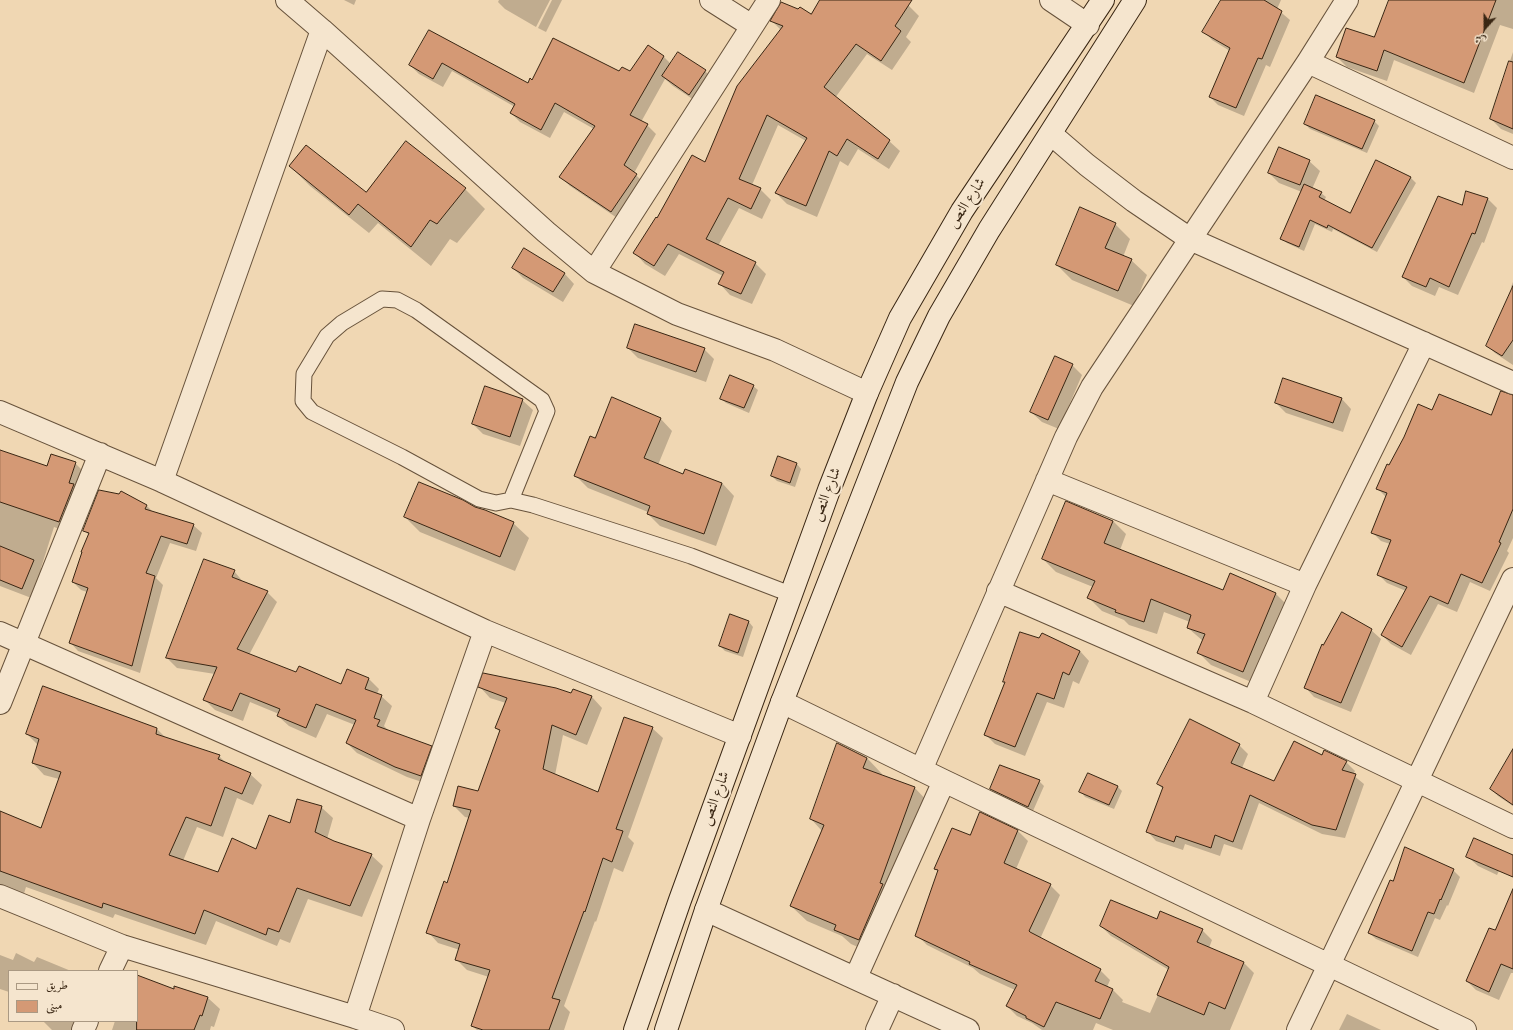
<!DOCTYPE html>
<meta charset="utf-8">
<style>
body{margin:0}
#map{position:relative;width:1513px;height:1030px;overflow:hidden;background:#f0d7b3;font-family:"Sorts Mill Goudy",Amiri,serif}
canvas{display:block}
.legend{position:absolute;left:8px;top:970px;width:130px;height:52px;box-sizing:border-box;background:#f5e5ce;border:1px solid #aa9983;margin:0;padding:5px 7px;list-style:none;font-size:12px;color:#392613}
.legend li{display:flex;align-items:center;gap:8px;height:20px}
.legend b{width:20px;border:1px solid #aa9983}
.north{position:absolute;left:1465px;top:8px;width:40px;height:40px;-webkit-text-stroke:3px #f5e5ce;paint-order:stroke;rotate:201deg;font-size:11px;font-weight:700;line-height:16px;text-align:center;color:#392613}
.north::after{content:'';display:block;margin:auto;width:14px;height:18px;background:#392613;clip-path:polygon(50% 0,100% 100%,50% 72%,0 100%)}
</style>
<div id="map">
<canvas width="1513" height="1030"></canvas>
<ul class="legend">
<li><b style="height:5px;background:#f5e5ce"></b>طريق</li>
<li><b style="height:11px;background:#d49975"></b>مبنى</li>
</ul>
<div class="north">ش</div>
</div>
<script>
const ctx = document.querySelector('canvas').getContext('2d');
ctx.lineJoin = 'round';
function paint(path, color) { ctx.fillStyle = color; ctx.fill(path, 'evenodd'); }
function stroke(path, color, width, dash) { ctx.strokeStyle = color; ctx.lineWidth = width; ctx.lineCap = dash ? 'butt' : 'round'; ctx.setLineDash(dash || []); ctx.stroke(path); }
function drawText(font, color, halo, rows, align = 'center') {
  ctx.font = font + ' "Sorts Mill Goudy",Amiri,serif'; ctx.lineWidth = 4; ctx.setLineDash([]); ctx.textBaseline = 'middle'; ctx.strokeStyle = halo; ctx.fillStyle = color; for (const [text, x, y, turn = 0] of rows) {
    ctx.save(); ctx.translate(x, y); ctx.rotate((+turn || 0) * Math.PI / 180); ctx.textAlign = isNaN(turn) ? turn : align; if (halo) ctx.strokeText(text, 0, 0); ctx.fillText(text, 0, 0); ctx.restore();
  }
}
const shadow = new Path2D(`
 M344,0H356L354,5Z
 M499,0H550L536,27L505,9L498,2Z
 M552,0H562L546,32L538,28Z
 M822,0H900L909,6L919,16L906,37L911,42L892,70L867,54L835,98L889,141L900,151L889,169L858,149L848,166L840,161L817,217L787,204L776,193L806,141L778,125L752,185L760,189L771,200L762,219L739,208L718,246L755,263L766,274L752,304L730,295L720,284L723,276L679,254L665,276L645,264L635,253L657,220L706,164L781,30L772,21L811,16Z
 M1230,0H1281L1277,9L1290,20L1270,67L1266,65L1244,116L1218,105L1210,97L1230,51L1212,40L1204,31Z
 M1390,0H1513V29L1500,25L1474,93L1394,60L1387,81L1347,67L1337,57L1375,38Z
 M430,31L528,84L533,81L631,72L649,46L664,57L671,64L705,71L715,81L700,104L673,86L665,79L641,122L647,125L656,134L634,173L645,184L620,220L570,186L561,177L594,129L564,112L550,138L520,122L511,113L515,107L452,71L443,87L419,74L410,65Z
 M1513,52V134L1501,129L1491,119Z
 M1374,121L1379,126L1367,153L1310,129L1305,124Z
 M1309,161L1320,171L1312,189L1321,193L1326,197L1324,201L1351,214L1377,161L1411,178L1416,183L1377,252L1333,229L1332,232L1315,224L1304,251L1287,243L1282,239L1302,192L1279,183L1269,173Z
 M290,166L366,193L465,189L485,209L457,243L450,239L431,266L378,223L369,233L310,186Z
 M1467,192L1488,199L1497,208L1484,243L1482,242L1458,295L1439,287L1435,296L1412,286L1403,277L1463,206Z
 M1115,224L1130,239L1123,257L1131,260L1147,275L1134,306L1072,280L1057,265Z
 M513,268L564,273L574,284L563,302L523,278Z
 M1513,282V365L1495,353L1488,346L1513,289L1511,287Z
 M628,348L704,349L714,359L706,382L638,358Z
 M1072,365L1082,375L1059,429L1042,422L1031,412Z
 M753,386L758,390L749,413L726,403L721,398Z
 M1341,398L1351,409L1343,432L1286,413L1276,403Z
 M1513,399V538L1507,551L1509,553L1490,591L1470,582L1457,612L1438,604L1411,655L1391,644L1382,635L1406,591L1387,583L1378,574L1390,544L1381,541L1372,532L1386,497L1377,488L1390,466L1433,412L1491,416Z
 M522,400L533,410L520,446L483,434L473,424Z
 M660,418L672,431L658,465L684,475L722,483L734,496L716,546L660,526L648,514V512L588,488L576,476L596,440Z
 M0,451L47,468L75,463L86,474L70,533L54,527L41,568L44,572L34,599L0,586Z
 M797,464L801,469L795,487L777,481L772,476Z
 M1066,502L1113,521L1126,534L1120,550L1224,592L1231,574L1276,594L1289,607L1256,684L1211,665L1198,652L1203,641L1188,628L1190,622L1164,612L1157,634L1129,625L1124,620L1102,611L1089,598L1093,587L1056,572L1043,559Z
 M146,505L153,512L193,525L202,533L196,551L170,543L156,578L163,585L140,673L78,651L70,642L87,592L81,590L73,582L89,535L84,530Z
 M474,508L513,523L529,538L515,571L420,532L405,517Z
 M234,571L244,583L267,592L277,602L249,655L297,674L341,685L369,679L379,689L377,694L381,696L392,706L384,726L390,732L431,746L441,757L431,785L407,777L357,753L347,743L355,725L327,714L316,738L289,726L278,716L279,714L250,702L243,721L215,710L205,700L215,674L177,668L167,658Z
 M749,622L753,627L743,657L725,651L720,646Z
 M1371,630L1381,639L1351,712L1314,697L1305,687Z
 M1080,651L1089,661L1079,684L1073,681L1064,708L1047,702L1025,756L995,744L985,734L1006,683L1004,681Z
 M480,687L572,694L574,690L592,697L602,708L587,745L563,735L555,775L598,793L652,728L663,738L628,837L634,843L623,872L614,868L596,922L595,921L564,1006L570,1012L564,1030H477L472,1026L489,977L467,970L457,960L460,950L438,943L428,932L448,884L470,818L465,817L454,806L479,792L500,732L496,728L506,703L490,698Z
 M44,688L157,729L167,739L219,756L227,764L250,774L262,785L253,805L237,798L223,837L197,827L183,861L218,873L257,850L291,825L321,807L333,818L327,839L371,855L383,866L362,917L308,899L290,943L280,939L277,946L216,921L206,945L115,914L113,918L26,887L23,897L0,888V812L41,829L59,779L44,775L33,763L38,745L27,734Z
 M838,744L867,758L882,774L881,776L914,787L929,803L874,954L851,944L842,936L807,921L791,906L822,831L811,819Z
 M1239,745L1248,754L1242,768L1275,782L1322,756L1346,762L1355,771L1353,775L1364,784L1345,838L1322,834L1259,803L1242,850L1224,844L1220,856L1185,844L1183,850L1156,841L1148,832L1163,789L1158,784Z
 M1513,752V806L1498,796L1491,789Z
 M1039,781L1044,786L1033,811L996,794L991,789Z
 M1117,786L1122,791L1114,809L1085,797L1081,792Z
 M980,813L1018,831L1028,841L1016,869L1050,885L1060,895L1040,939L1100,970L1110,980L1107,987L1113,990L1123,1000L1122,1002L1150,1013L1169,970L1111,936L1101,926L1158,920L1202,930L1212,940L1209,948L1244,963L1254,973L1230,1030H1113L1096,1023L1093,1030H1042L1032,1023L1017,1016L1007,1006L1015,990L980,974L973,968L927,945L917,935L939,872L936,869L970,837Z
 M1467,856L1505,858L1497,875L1478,866Z
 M1453,870L1460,877L1448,906L1447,905L1440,920L1435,918L1418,957L1376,939L1369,933L1394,883Z
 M1513,892V973H1511L1499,1000L1476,990L1467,981L1496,932Z
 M16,953L34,962L37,957L71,971H9V992L0,989V955L13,960Z
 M137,976L174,990L175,987L208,998L220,1009L214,1027L211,1026L210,1030H112L115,1021H137Z
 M1347,1014L1381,1030H1339Z
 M43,1021H82L78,1030H52Z`);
const building = new Path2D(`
 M820,0H912L895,26L901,31L881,61L856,44L824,87L890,140L878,159L847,139L837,156L829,151L806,206L775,193L807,138L767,115L739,179L761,188L751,209L728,198L706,239L756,262L741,294L718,284L724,272L668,244L654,266L633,253L656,217L657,218L692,155L705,162L737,86L783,26L770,21L781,2L798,9L800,7L811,14Z
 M1221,0H1264L1282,11L1262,59L1258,58L1236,108L1209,97L1230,48L1202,32Z
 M1389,0H1496L1464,83L1384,50L1377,71L1336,57L1346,28L1374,37Z
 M429,30L528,83L530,78L532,80L553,38L619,71L622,67L630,71L648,45L664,56L630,115L648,124L624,165L637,174L611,212L559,177L595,126L555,103L541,130L510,113L515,104L442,63L433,79L409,65Z
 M678,52L706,70L689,95L662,76Z
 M1509,61L1513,62V129L1490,119Z
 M1316,95L1375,120L1362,149L1304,124Z
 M406,141L466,188L437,224L430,220L411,247L358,204L349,215L289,166L306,145L366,192Z
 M1279,147L1310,160L1300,185L1268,173Z
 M1376,160L1411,177L1372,248L1328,225L1327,228L1310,220L1299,247L1280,239L1304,184L1322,192L1319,197L1350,213Z
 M1466,191L1488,198L1475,234L1472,233L1449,287L1430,278L1426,287L1402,277L1438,196L1462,205Z
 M1080,207L1116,223L1105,248L1132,259L1118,291L1056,265Z
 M524,248L565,273L553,292L512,268Z
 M1513,286V340L1502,356L1486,346Z
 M635,324L705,348L696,372L627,348Z
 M1055,356L1073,364L1048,420L1030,412Z
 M730,375L754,385L744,408L720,399Z
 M1283,378L1342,398L1333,423L1275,403Z
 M485,386L523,399L510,437L472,424Z
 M1501,391L1513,395V509L1499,542L1501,543L1482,583L1461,574L1448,604L1430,596L1402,647L1381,635L1407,587L1377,575L1391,540L1371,533L1387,493L1376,489L1387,464L1389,465L1404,437L1418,404L1432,410L1439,394L1491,415Z
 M612,397L661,418L644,458L683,474L685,469L722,483L704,534L647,514L650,506L574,476L590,436L595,438Z
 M0,450L47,466L51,454L76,462L69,483L74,484L59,522L0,502Z
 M778,456L797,463L790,483L771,476Z
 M419,482L463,500L475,507L485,510L514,522L500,557L404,517Z
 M99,490L119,494L121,491L147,505L145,509L194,524L187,544L161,536L146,573L155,576L132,666L69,643L88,588L72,582L82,552H81L89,533L83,531Z
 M1066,501L1113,521L1104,543L1223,590L1230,573L1276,593L1243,672L1197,653L1205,634L1187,628L1191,615L1151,599L1144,622L1115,612L1116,610L1087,598L1095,581L1042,559Z
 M0,546L34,560L22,589L0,580Z
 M204,559L235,570L232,577L268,591L237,649L296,672L299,666L341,684L347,669L369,678L365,689L382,695L374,718L380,720L377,726L432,746L421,776L395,767L346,743L356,720L316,704L306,728L277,716L280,709L240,693L232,711L203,700L217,667L166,658Z
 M1342,612L1372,629L1341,703L1304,688L1322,644L1323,645Z
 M730,614L749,621L738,653L719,646Z
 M1020,632L1039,638L1042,633L1080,651L1069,675L1063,672L1054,699L1037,693L1015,747L984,735L1005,682H1003Z
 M483,673L556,688L571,693L573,689L592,696L576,735L552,725L543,769L598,792L624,717L653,727L616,829L623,831L612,862L603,858L585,912L584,911L552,998L560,1000L549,1030H483L471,1026L490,970L455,960L460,944L426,933L444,881L447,883L471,810L453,806L458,786L478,791L500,730L495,728L507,698L478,687Z
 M43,686L157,728L156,734L220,755L218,759L251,773L242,794L225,787L211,826L186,817L169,855L218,872L232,838L256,849L269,815L290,823L297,799L322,806L315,832L334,841L372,854L350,906L297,888L279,932L268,928L266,935L204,910L195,934L103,903L102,908L0,871V811L41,828L61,772L32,763L39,739L26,734Z
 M1190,719L1240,744L1231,763L1274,781L1294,741L1322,755L1324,750L1347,761L1342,770L1356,774L1336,830L1312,825L1250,795L1233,842L1215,835L1211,848L1176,836L1174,842L1146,832L1163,787L1157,784Z
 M837,743L867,758L863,768L915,787L880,883L883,884L859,940L834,930L836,925L790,906L824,825L810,819Z
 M1513,749V805L1490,789Z
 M1000,765L1040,780L1028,807L990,789Z
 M1088,773L1118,786L1109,805L1079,792Z
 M980,812L1018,830L1004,863L1051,884L1029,931L1030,932L1101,969L1095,981L1113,989L1100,1019L1056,1002L1044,1027L1026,1018V1016L1006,1006L1017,985L969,964L970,962L915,936L938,870L934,869L952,828L970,835Z
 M1474,838L1513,855V877L1466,857Z
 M1405,847L1454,869L1441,900L1440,899L1434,914L1428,912L1412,951L1368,933L1390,880L1393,881Z
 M1513,889V969L1501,964L1489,992L1466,981L1489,928L1495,930Z
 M1111,900L1157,919L1160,911L1203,929L1197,942L1244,962L1225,1009L1209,1002L1204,1015L1157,995L1169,967L1100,926Z
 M137,975L174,989V986L208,997L202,1016L200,1015L194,1030H137Z`);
const lane = new Path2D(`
 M511,500L547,411L542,400L416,310L397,300L382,299L342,323L327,336L304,374L303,401L312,412L402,457L479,499L496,503L511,500L533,505L691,556L790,594`);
const street = new Path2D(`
 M287,0L322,30L546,232L594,272L677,314L775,350L867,393
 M711,0L752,26
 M1051,0L1088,25
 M1308,62L1513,158
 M1051,134L1087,165L1134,201L1190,239L1513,383
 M594,272L769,0
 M0,412L162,481L485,631L740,736
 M1047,480L1305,585
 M162,481L322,30
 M998,591L1253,702L1513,827
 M0,633L419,819
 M782,702L944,781L1465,1030
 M1253,702L1305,585L1424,343
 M0,703L100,454
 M921,770L1066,437L1092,387L1308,62L1347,0
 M0,896L122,946L355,1017L393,1030
 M706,910L968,1030
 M110,971L122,946
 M856,977L944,781
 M355,1017L419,819L485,631
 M83,1030L87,1021
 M877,1030L893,995
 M1298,1030L1513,579`);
const secondary = new Path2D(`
 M635,1030L680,900L829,490L867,393L900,318L962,211L1103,0
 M666,1030L706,910L782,702L907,382L939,316L989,230L1135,0`);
const streetNames = [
 ["شارع النص",968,204,-57],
 ["شارع النص",828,495,-69],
 ["شارع النص",717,799,-70]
];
paint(shadow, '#0003');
paint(building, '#d49975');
stroke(building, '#392613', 1);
stroke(lane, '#67523b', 17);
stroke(street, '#67523b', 24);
stroke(secondary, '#392613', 24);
stroke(lane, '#f5e5ce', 15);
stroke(street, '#f5e5ce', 22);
stroke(secondary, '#f5e5ce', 22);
drawText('15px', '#392613', '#f5e5ce', streetNames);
</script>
